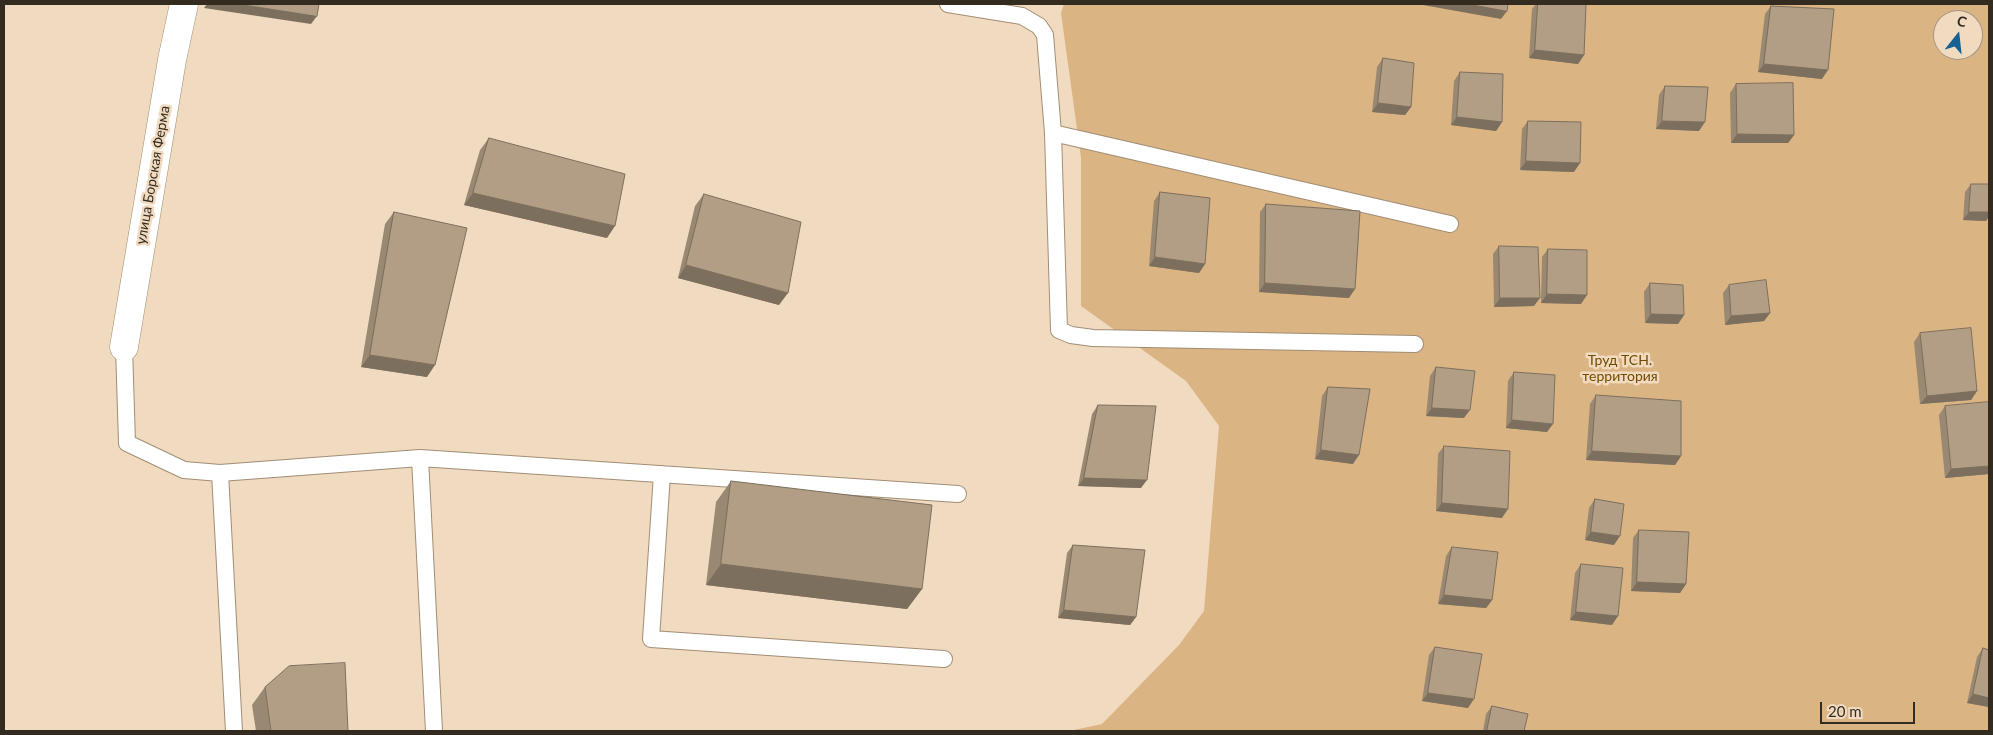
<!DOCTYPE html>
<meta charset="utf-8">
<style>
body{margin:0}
#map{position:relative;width:1993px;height:735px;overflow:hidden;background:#f1dbc0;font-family:Lato,sans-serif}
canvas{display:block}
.frame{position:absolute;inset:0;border:5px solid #332b20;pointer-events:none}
.north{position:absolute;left:1933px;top:10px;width:50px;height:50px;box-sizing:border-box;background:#f1dbc0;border:1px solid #a59580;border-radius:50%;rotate:16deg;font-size:14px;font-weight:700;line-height:20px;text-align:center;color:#332b20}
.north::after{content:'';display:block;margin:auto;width:18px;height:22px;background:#166194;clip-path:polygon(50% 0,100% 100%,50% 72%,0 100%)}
.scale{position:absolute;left:1820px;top:702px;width:95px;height:22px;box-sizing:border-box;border:2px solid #332b20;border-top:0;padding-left:6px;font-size:15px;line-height:18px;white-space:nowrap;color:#332b20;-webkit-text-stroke:4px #f1dbc0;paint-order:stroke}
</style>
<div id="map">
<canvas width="1993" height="735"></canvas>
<div class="frame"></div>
<div class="north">С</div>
<div class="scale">20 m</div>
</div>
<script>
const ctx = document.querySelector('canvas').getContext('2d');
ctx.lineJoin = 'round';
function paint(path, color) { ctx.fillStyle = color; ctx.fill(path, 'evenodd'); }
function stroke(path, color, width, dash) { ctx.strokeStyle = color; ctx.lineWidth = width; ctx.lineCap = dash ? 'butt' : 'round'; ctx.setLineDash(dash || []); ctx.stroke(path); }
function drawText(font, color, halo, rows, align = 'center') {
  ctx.font = font + ' Lato,sans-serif'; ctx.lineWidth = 5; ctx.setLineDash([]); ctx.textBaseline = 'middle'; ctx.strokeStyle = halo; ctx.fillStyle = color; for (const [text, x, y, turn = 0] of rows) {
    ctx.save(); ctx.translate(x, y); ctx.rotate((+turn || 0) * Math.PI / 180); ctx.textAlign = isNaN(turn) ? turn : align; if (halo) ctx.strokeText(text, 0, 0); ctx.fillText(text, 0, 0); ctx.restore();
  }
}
const green = new Path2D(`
 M1064,4H1989V731H1069L1102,724L1179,645L1204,611L1219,426L1186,381L1081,306V158L1061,13ZM1943,20H1973V50H1943Z`);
const service = new Path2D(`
 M948,4L1022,16L1039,26L1045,35L1053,133L1059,330L1071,335L1093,338L1415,344
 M1053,133L1450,224
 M124,347L127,443L184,470L220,473L420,458L434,731
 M420,458L958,494
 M220,473L234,731
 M662,474L651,639L944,659`);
const minor = new Path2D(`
 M124,347L172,60L184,4`);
const wall = new Path2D(`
 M1536,4H1579L1584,55L1578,64L1529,58L1532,9Z
 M1771,6L1822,79L1758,72L1765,14Z
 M1383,58L1411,107L1405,115L1372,112L1377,67Z
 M1460,72L1502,122L1496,131L1451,125L1454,81Z
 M1736,84L1794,135L1788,143H1731L1730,93Z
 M1665,86L1699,131L1656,129L1659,95Z
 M1528,121L1574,172L1520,170L1522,129Z
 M489,138L607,238L464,205L480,150Z
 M1971,184H1989V216L1986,221L1963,220L1965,192Z
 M1160,192L1205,264L1199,273L1149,266L1154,201Z
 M704,194L779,305L678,278L695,206Z
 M1266,204L1349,298L1259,292L1260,212Z
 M394,212L427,377L361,367L385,224Z
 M1499,246L1534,306L1494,307L1493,254Z
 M1548,249L1581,304L1541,303L1542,257Z
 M1650,283L1684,315L1678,324L1645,323L1644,292Z
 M1729,285L1770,313L1764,321L1725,325L1723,293Z
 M1920,333L1977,391L1971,400L1920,404L1914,342Z
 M1436,367L1464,418L1426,416L1430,376Z
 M1514,372L1547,432L1506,428L1508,381Z
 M1328,387L1353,464L1315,459L1322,396Z
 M1596,395L1681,456L1675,465L1586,460L1590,404Z
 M1098,405L1141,488L1078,486L1092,414Z
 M1945,406L1989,474L1945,478L1939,415Z
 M1444,446L1502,518L1436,511L1438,454Z
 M731,481L922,589L907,609L706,585L716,502Z
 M1595,499L1614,545L1585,540L1589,508Z
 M1639,530L1686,584L1680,593L1631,591L1633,538Z
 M1073,545L1136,617L1130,625L1058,618L1067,553Z
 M1452,547L1492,600L1486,608L1438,604L1446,556Z
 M1581,564L1612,625L1570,620L1575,573Z
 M1435,647L1468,708L1422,701L1429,655Z
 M1983,648L1989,650V707L1967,703L1977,657Z
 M265,687L348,731H256L252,705Z
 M1492,706L1524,731H1483L1486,714Z`);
const shadedWall = new Path2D(`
 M207,4H238L317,16L311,24L204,8Z
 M1424,4H1468L1507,11L1501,19L1423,5Z
 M1535,50L1584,55L1578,64L1529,58Z
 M1764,64L1828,70L1822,79L1758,72Z
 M1378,103L1411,107L1405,115L1372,112Z
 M1457,117L1502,122L1496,131L1451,125Z
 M1662,121L1705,122L1699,131L1656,129Z
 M1737,134L1794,135L1788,143H1731Z
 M1526,161L1580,163L1574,172L1520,170Z
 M473,193L615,226L607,238L464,205Z
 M1969,212H1989V216L1986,221L1963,220Z
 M1155,257L1205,264L1199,273L1149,266Z
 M686,265L788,293L779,305L678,278Z
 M1265,283L1355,289L1349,298L1259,292Z
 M1547,294L1587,295L1581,304L1541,303Z
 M1500,298H1540L1534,306L1494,307Z
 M1770,313L1764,321L1725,325L1731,316Z
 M1651,314L1684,315L1678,324L1645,323Z
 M370,355L435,365L427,377L361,367Z
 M1977,391L1971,400L1920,404L1927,396Z
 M1432,408L1470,410L1464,418L1426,416Z
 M1512,420L1553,424L1547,432L1506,428Z
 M1321,450L1359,455L1353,464L1315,459Z
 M1592,451L1681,456L1675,465L1586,460Z
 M1989,466V474L1945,478L1951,469Z
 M1084,478L1147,480L1141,488L1078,486Z
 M1442,503L1508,509L1502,518L1436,511Z
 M1591,532L1620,536L1614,545L1585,540Z
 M721,564L922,589L907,609L706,585Z
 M1637,582L1686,584L1680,593L1631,591Z
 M1444,595L1492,600L1486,608L1438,604Z
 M1064,610L1136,617L1130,625L1058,618Z
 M1576,612L1618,616L1612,625L1570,620Z
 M1428,693L1474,699L1468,708L1422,701Z
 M1973,694L1989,698V707L1967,703Z`);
const building = new Path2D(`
 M238,4H319L317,16Z
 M1468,4H1508L1507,11Z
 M1538,4H1586L1584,55L1535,50Z
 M1771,6L1834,9L1828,70L1764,64Z
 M1383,58L1414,63L1411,107L1378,103Z
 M1460,72L1503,74L1502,122L1457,117Z
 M1793,83L1794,135L1737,134L1736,84Z
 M1665,86L1708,87L1705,122L1662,121Z
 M1528,121L1581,122L1580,163L1526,161Z
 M489,138L625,174L615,226L473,193Z
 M1971,184H1989V212H1969Z
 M1160,192L1210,198L1205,264L1155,257Z
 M704,194L801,222L788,293L686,265Z
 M1266,204L1360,211L1355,289L1265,283Z
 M394,212L467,228L435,365L370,355Z
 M1499,246L1538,247L1540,298H1500Z
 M1548,249L1587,250V295L1547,294Z
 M1766,280L1770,313L1731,316L1729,285Z
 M1650,283L1683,285L1684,315L1651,314Z
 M1971,328L1977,391L1927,396L1920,333Z
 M1436,367L1475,371L1470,410L1432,408Z
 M1514,372L1555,375L1553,424L1512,420Z
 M1328,387L1370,389L1359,455L1321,450Z
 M1596,395L1681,401V456L1592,451Z
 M1989,402V466L1951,469L1945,406Z
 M1098,405L1156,406L1147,480L1084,478Z
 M1444,446L1510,451L1508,509L1442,503Z
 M731,481L932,505L922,589L721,564Z
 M1595,499L1624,504L1620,536L1591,532Z
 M1639,530L1689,532L1686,584L1637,582Z
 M1073,545L1145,550L1136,617L1064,610Z
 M1452,547L1498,552L1492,600L1444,595Z
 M1581,564L1623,568L1618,616L1576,612Z
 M1435,647L1482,654L1474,699L1428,693Z
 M1983,648L1989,650V698L1973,694Z
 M345,663L348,731H271L265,687L289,666Z
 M1492,706L1528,714L1524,731H1487Z`);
const streetNames = [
 ["улица Борская Ферма",153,175,-80]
];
const parkNames = [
 ["Труд ТСН.",1620,360],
 ["территория",1620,376]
];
paint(green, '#dbb484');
stroke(service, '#a18d74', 18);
stroke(minor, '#a18d74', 29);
stroke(service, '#fff', 16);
stroke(minor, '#fff', 28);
paint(wall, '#998872');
paint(shadedWall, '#7d6f5d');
paint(building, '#b29e85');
stroke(building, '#7d6f5d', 1);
drawText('14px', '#332b20', '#f1dbc0', streetNames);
drawText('14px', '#724901', '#f1dbc0', parkNames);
</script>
